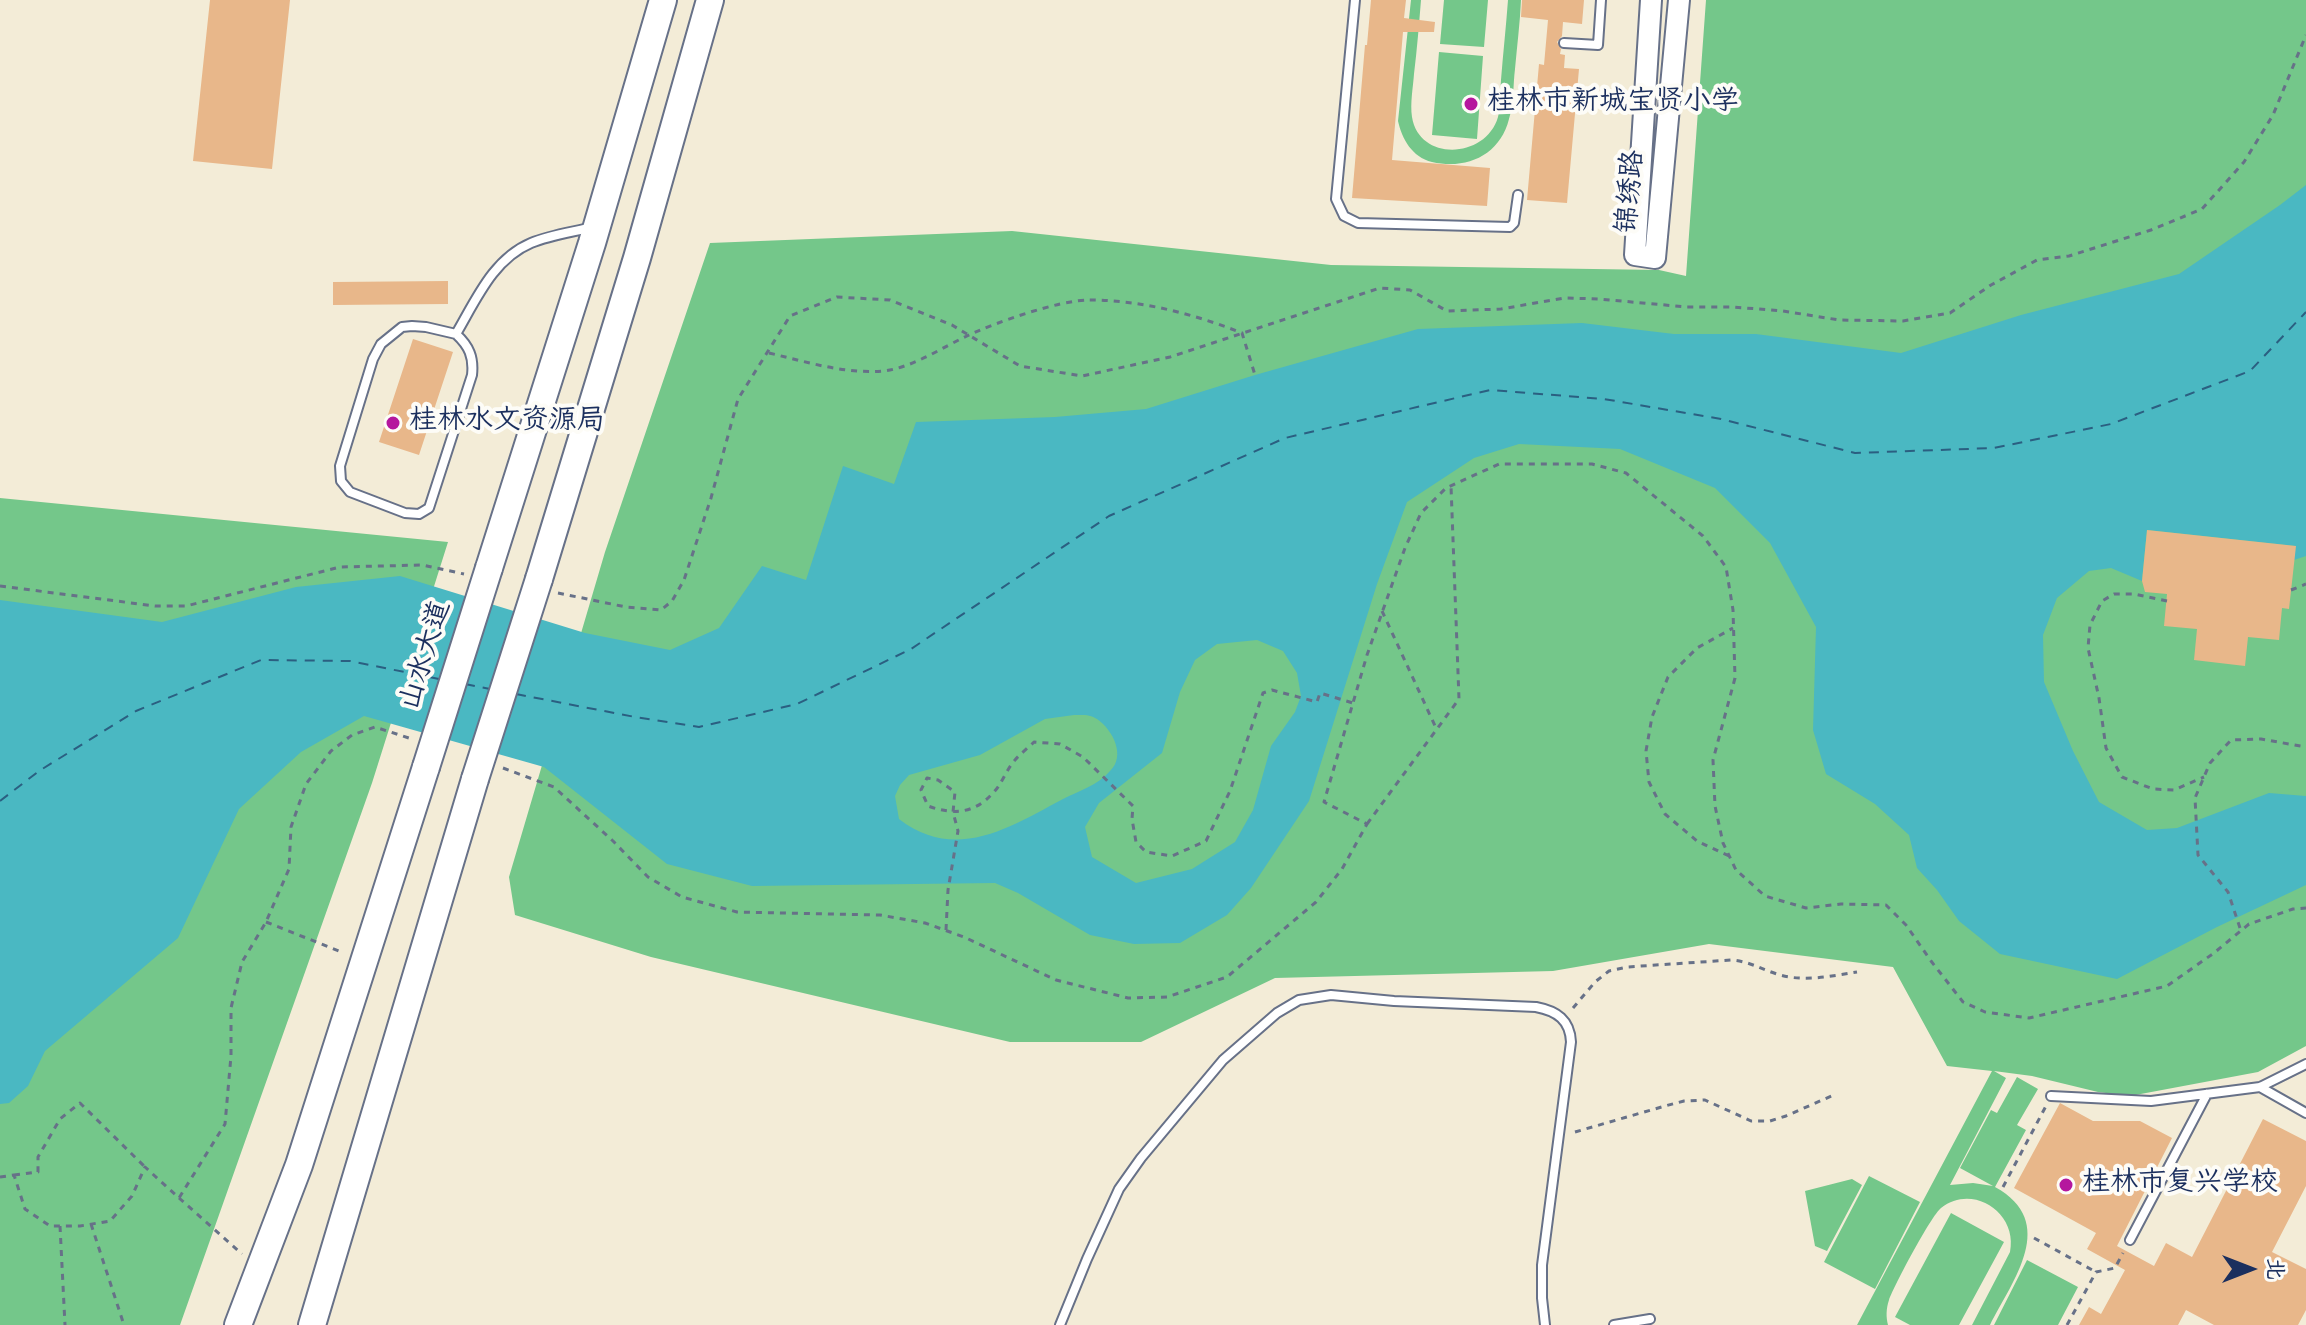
<!DOCTYPE html>
<meta charset="utf-8">
<style>
body{margin:0}
#map{position:relative;width:2306px;height:1325px;overflow:hidden;background:#f3ecd7;font-family:"Indie Flower","LXGW WenKai TC",sans-serif}
canvas{display:block}
.north{position:absolute;left:2210px;top:1229px;width:80px;height:80px;-webkit-text-stroke:6px #fdfcf7;paint-order:stroke;rotate:90deg;font-size:22px;font-weight:700;line-height:32px;text-align:center;color:#1b2f5e}
.north::after{content:'';display:block;margin:auto;width:28px;height:36px;background:#1b2f5e;clip-path:polygon(50% 0,100% 100%,50% 72%,0 100%)}
</style>
<div id="map">
<canvas width="2306" height="1325"></canvas>
<div class="north">北</div>
</div>
<script>
const ctx = document.querySelector('canvas').getContext('2d');
ctx.lineJoin = 'round';
function paint(path, color) { ctx.fillStyle = color; ctx.fill(path, 'evenodd'); }
function stroke(path, color, width, dash) { ctx.strokeStyle = color; ctx.lineWidth = width; ctx.lineCap = dash ? 'butt' : 'round'; ctx.setLineDash(dash || []); ctx.stroke(path); }
function drawText(font, color, halo, rows, align = 'center') {
  ctx.font = font + ' "Indie Flower","LXGW WenKai TC",sans-serif'; ctx.lineWidth = 8; ctx.setLineDash([]); ctx.textBaseline = 'middle'; ctx.strokeStyle = halo; ctx.fillStyle = color; for (const [text, x, y, turn = 0] of rows) {
    ctx.save(); ctx.translate(x, y); ctx.rotate((+turn || 0) * Math.PI / 180); ctx.textAlign = isNaN(turn) ? turn : align; if (halo) ctx.strokeText(text, 0, 0); ctx.fillText(text, 0, 0); ctx.restore();
  }
}
const green = new Path2D(`
 M1411,0H1421C1419,25 1417,49 1414,74C1413,88 1410,103 1412,117C1419,162 1486,159 1498,117C1501,106 1500,92 1501,80C1503,54 1506,27 1508,0H1521C1520,23 1517,46 1515,69C1513,85 1514,103 1509,119C1500,155 1467,170 1432,162C1412,157 1402,139 1398,121Z
 M1444,0H1488L1484,47L1440,44Z
 M1706,0H2306V1046L2258,1072L2130,1096L2098,1092L2032,1076L1994,1071L2006,1078L1950,1185L1973,1183L1993,1186L1960,1168L1991,1110L1997,1113L2017,1077L2038,1089L2017,1125L2026,1130L1995,1187C2059,1222 2013,1280 1990,1325H1972L2010,1252C2018,1213 1973,1183 1941,1208C1931,1216 1894,1286 1889,1300C1886,1309 1886,1317 1888,1325H1857L1992,1071L1947,1066L1893,967L1709,944L1553,971L1275,978L1141,1042H1010L651,957L515,915L509,877L605,552L710,243L1012,231L1331,265L1659,270L1686,276Z
 M1439,52L1483,56L1477,139L1432,135Z
 M0,498L448,542L372,783L180,1325H0Z
 M1869,1176L1920,1202L1875,1289L1824,1262Z
 M1852,1179L1862,1185L1827,1251L1815,1246L1805,1191Z
 M1951,1213L2004,1242L1959,1325H1910L1895,1317Z
 M2027,1260L2078,1287L2058,1325H1994Z`);
const water = new Path2D(`
 M2306,185V556L2294,560L2295,546L2147,530L2142,581L2111,568L2089,571L2057,598L2043,635L2044,682L2073,751L2099,802L2147,830L2177,828L2269,793L2306,796V885L2217,927L2117,979L2000,954L1959,921L1937,890L1917,868L1909,835L1875,804L1826,774L1813,730L1816,627L1770,543L1715,488L1620,449L1519,444L1474,458L1407,502L1377,584L1309,801L1251,888L1227,915L1180,943L1134,944L1090,935L1018,893L995,883L752,886L667,864L544,767L364,716L301,752L239,809L178,938L45,1051L28,1086L9,1103L0,1104V600L162,622L296,587L400,576L585,633L670,650L719,628L762,566L806,580L843,466L894,484L916,422L1055,417L1146,409L1255,375L1418,329L1582,323L1674,334H1756L1901,353L2021,315L2179,274L2280,205ZM1257,640L1283,651L1297,673L1301,696L1295,712L1271,746L1253,810L1235,842L1192,869L1136,883L1092,857L1085,827L1099,803L1162,753L1180,692L1195,660L1217,644ZM1074,715C1082,715 1090,714 1097,719C1113,730 1126,756 1110,771C1098,785 1079,791 1063,799C1010,827 956,863 899,819L895,796L900,785L909,775L980,755L1045,719Z`);
const ferry = new Path2D(`
 M465,684L490,689
 M516,694L635,717L699,727L797,704L911,649L1109,516L1285,438L1490,390L1604,399L1721,419L1855,453L1994,448L2111,424L2250,371L2306,312
 M0,801L39,771L136,711L261,660L350,661L439,679`);
const building = new Path2D(`
 M210,0H290L272,169L193,161Z
 M1371,0H1406L1404,18L1435,22L1434,32H1403L1392,160L1490,168L1487,206L1352,198L1365,45H1367Z
 M1522,0H1584L1582,24L1563,22L1562,36L1557,42L1561,49L1560,54L1565,55L1564,68L1579,69L1567,203L1527,200L1539,64L1544,65L1548,20L1521,17Z
 M448,281V304L333,305V282Z
 M413,339L453,352L419,455L379,442Z
 M2147,530L2296,546L2289,609L2282,608L2279,640L2248,637L2245,666L2194,660L2197,629L2164,626L2167,594L2145,592L2142,581Z
 M2060,1103L2093,1121H2140L2172,1138L2117,1246L2154,1266L2166,1243L2192,1257L2263,1119L2306,1141V1186L2272,1252L2306,1269V1310L2298,1325H2214L2186,1310L2178,1325H2079L2089,1307L2101,1314L2125,1270L2087,1249L2096,1233L2014,1188Z`);
const path = new Path2D(`
 M769,353C807,362 844,374 883,371C912,368 941,348 967,336C994,323 1059,300 1089,300C1141,300 1194,314 1242,333L1255,375
 M0,586L155,606H186L340,567L422,565L464,574
 M2291,590L2306,584
 M558,593L626,607L661,610L672,601L684,580L711,498L738,399L790,316L837,297L890,300L952,325L1020,366L1082,376L1170,357L1380,288L1410,290L1447,311L1501,309L1564,298L1599,299L1687,307H1733L1783,311L1839,320L1903,321L1950,313L1991,285L2037,260L2069,256L2151,230L2202,209L2244,162L2273,115L2306,35
 M2167,601L2134,594H2114L2102,601L2090,625L2088,648L2099,698L2106,748L2122,777L2153,789L2174,790L2204,777
 M1382,611L1436,728
 M503,768L554,787L613,841L648,877L682,897L737,912L880,915L925,923L964,937L1056,980L1128,998L1167,997L1227,977L1316,902L1342,869L1367,824L1324,802L1367,655L1405,548L1421,513L1446,488L1499,464H1592L1626,473L1703,536L1726,567L1733,610L1735,678L1713,760L1715,806L1723,843L1736,870L1765,896L1806,908L1841,904L1886,905L1906,925L1931,961L1963,1002L1985,1012L2029,1018L2167,986L2214,953L2249,924L2293,909L2306,908
 M1367,824L1459,699L1451,486
 M1729,856L1697,841L1665,814L1649,782L1646,751L1652,717L1668,677L1697,648L1733,628
 M266,922L344,953
 M2240,928L2228,892L2198,855L2195,798L2210,763L2231,740L2261,739L2306,747
 M946,930L948,890L958,831L953,812L955,792L938,780L927,778L921,790L928,806C953,815 974,814 993,793C1002,784 1006,770 1015,760C1020,754 1028,748 1034,742L1060,744L1083,757L1133,806L1132,819L1136,842L1146,852L1172,856L1206,841L1230,791L1263,693L1272,690L1317,702L1320,693L1353,703
 M1573,1008L1595,982L1609,971L1627,967L1731,960C1749,961 1763,970 1780,975C1805,982 1832,976 1857,972
 M1575,1132L1665,1106L1684,1101L1705,1100L1751,1121H1770L1786,1116L1836,1094
 M14,1175L38,1172V1157L60,1119L80,1103L145,1167
 M0,1177L14,1175L25,1209L50,1226H80L110,1221L132,1196L145,1167L179,1198L225,1124L231,1056V1008L242,962L266,922L289,869L291,827L306,784L331,751L352,735L375,727L412,739
 M2003,1187L2046,1106
 M179,1198L242,1254
 M91,1224L124,1325
 M60,1226L65,1325
 M2034,1238L2096,1272
 M2067,1325L2096,1272L2115,1268L2123,1253`);
const service = new Path2D(`
 M1355,0L1336,199L1344,216L1358,223L1510,227L1514,223L1518,195
 M1564,43L1598,45L1601,0
 M456,334C469,346 474,357 472,375L429,508L419,514L405,513L350,492L341,481L340,466L373,359L381,344L402,327L412,326L426,327L456,334C476,300 493,259 531,243C550,235 573,232 593,227
 M2260,1087L2306,1113
 M2051,1096L2151,1101L2260,1087L2306,1064
 M2130,1240L2207,1094
 M1060,1325L1087,1259L1119,1189L1141,1158L1223,1060L1277,1013L1299,1000L1331,995L1394,1001L1536,1007C1557,1011 1570,1020 1571,1042L1542,1265V1298L1545,1325
 M1614,1325L1650,1319`);
const tertiary = new Path2D(`
 M1651,0L1635,255L1655,258L1679,0`);
const primary = new Path2D(`
 M489,568L592,243L663,0
 M539,579L637,258L710,0
 M238,1325L299,1165L426,767
 M312,1325L475,779`);
const primaryBridge = new Path2D(`
 M426,767L489,568
 M475,779L539,579`);
const markers = [
 [1471,104,8,"#b5179e"],
 [393,423,8,"#b5179e"],
 [2066,1185,8,"#b5179e"]
];
const poiNames = [
 ["桂林市新城宝贤小学",1487,104],
 ["桂林水文资源局",409,423],
 ["桂林市复兴学校",2082,1185]
];
const streetNames = [
 ["锦绣路",1633,192,-85],
 ["山水大道",428,656,-73]
];
paint(green, '#74c78a');
paint(water, '#4ab8c2');
stroke(ferry, '#2b5f81', 2, [10, 8]);
paint(building, '#e8b78a');
stroke(service, '#677188', 12);
stroke(tertiary, '#677188', 24);
stroke(primary, '#677188', 30);
stroke(path, '#677188', 3, [6, 6]);
stroke(service, '#fff', 8);
stroke(tertiary, '#fff', 20);
stroke(primary, '#fff', 26);
stroke(primaryBridge, '#677188', 30, []);
stroke(primaryBridge, '#fff', 26);
for (const [x, y, r, color] of markers) { const dot = new Path2D(); dot.arc(x, y, r, 0, 2 * Math.PI); ctx.fillStyle = color; ctx.fill(dot); stroke(dot, '#fdfcf7', 3); }
drawText('28px', '#1b2f5e', '#fdfcf7', poiNames, 'left');
drawText('28px', '#1b2f5e', '#fdfcf7', streetNames);
</script>
